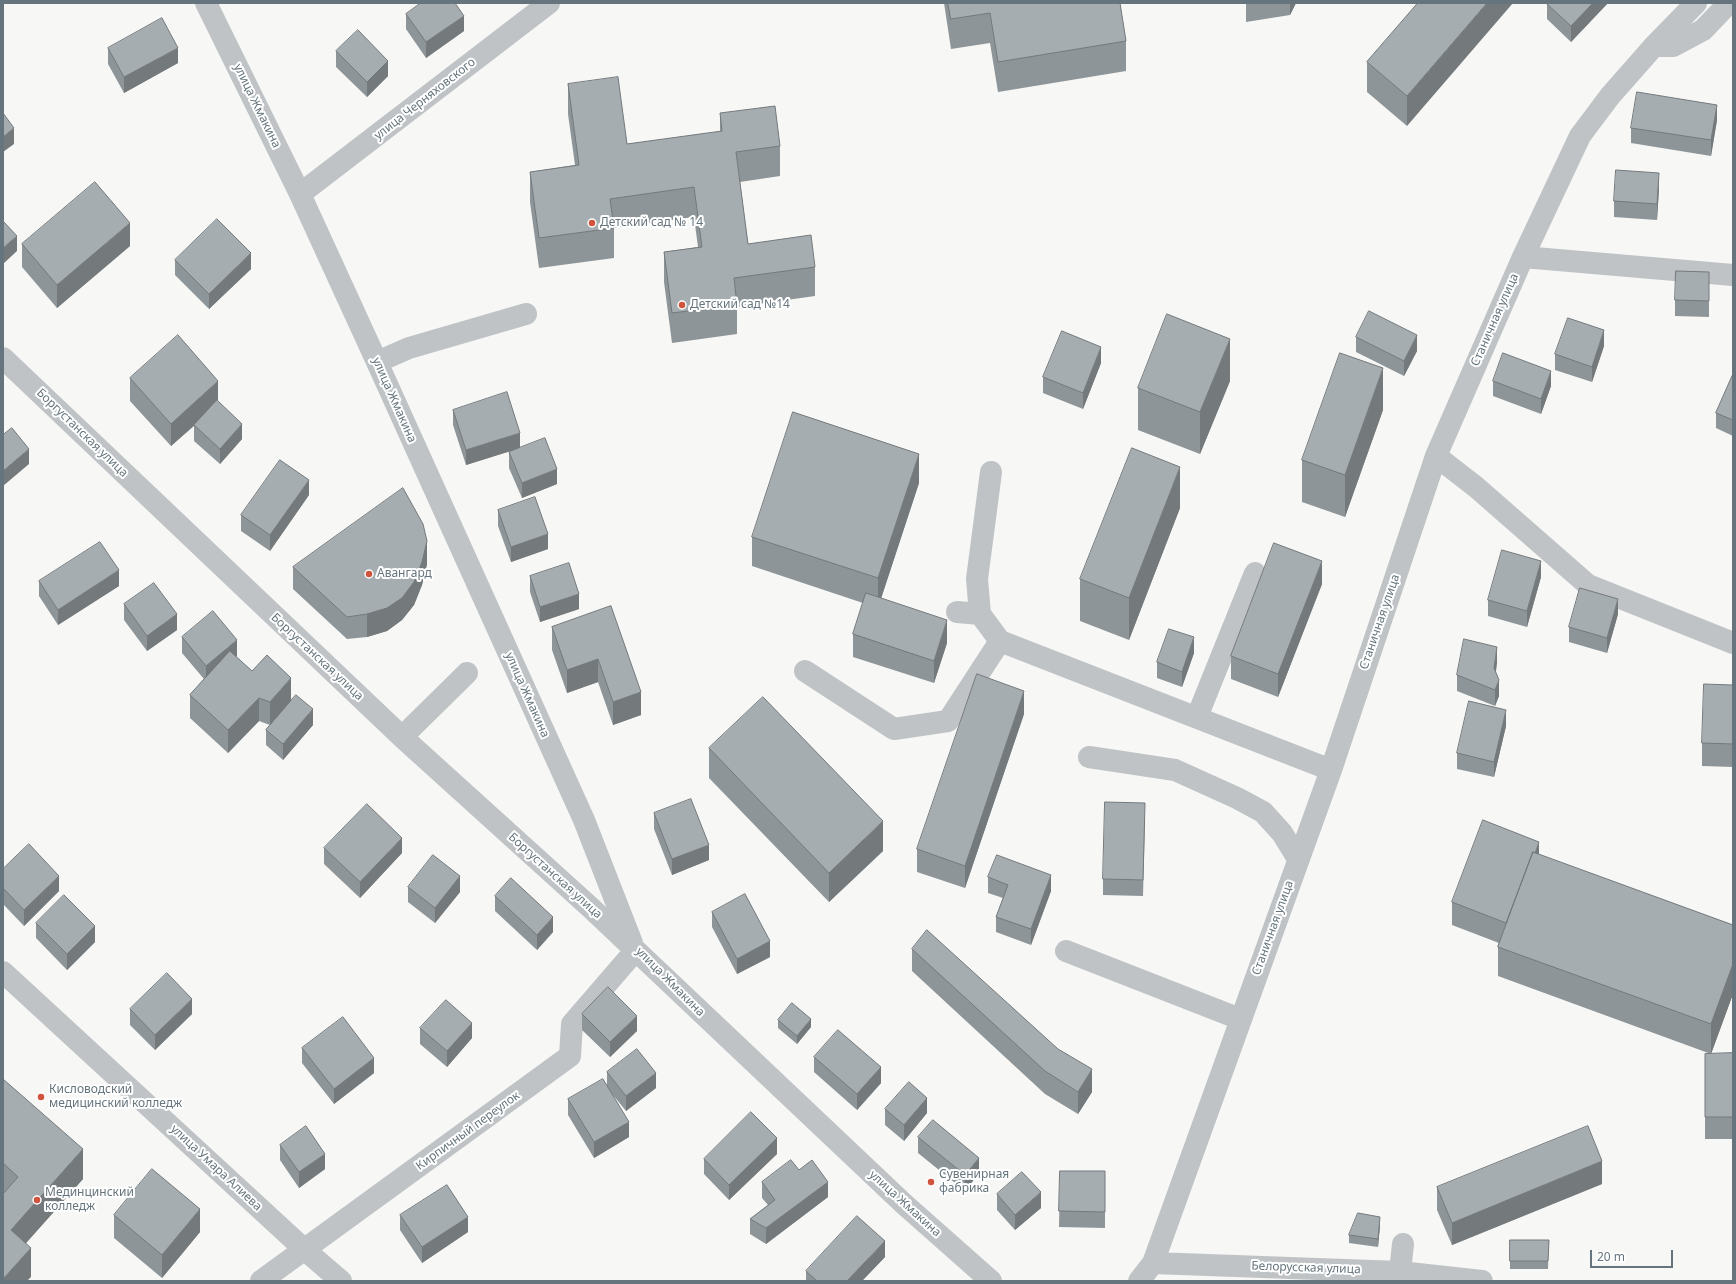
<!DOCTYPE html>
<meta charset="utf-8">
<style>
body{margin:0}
#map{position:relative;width:1736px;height:1284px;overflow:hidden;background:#f7f7f5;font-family:"Noto Sans",sans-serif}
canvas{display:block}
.frame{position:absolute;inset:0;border:4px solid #66757d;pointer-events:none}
.scale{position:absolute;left:1590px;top:1250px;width:83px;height:18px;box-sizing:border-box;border:2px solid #66757d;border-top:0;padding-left:5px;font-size:12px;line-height:14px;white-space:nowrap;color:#66757d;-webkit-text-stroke:3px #fff;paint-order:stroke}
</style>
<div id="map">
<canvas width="1736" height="1284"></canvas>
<div class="frame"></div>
<div class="scale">20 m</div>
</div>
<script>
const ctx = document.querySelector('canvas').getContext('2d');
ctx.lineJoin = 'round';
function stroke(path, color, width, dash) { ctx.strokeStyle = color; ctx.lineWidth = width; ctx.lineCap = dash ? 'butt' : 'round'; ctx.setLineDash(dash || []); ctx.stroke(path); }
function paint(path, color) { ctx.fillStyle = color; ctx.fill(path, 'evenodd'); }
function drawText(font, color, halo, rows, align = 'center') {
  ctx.font = font + ' "Noto Sans",sans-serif'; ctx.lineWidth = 4; ctx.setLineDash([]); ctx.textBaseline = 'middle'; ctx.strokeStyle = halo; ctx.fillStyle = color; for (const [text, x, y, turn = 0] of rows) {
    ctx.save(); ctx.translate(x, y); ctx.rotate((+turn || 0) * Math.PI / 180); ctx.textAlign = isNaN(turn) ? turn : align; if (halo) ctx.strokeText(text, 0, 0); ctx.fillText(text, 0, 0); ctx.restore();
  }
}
const minor = new Path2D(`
 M206,3L300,194L377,362L584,820L632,943
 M1654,46H1673L1703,30L1729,3
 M300,194L549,3
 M1523,257L1733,275
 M3,358L402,737L591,908L904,1204L991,1281
 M377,362L409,348L526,314
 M1436,456L1476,487L1588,585L1733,643
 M991,472L977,579L980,614L1000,641L1331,770
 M957,612L980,614
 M805,671L894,729L948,721L1000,641
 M1197,717L1255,573
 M402,737L467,673
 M1089,757L1175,770L1237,798L1263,812L1282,833L1298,859
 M1066,951L1240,1019
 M3,972L305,1250L341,1281
 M1153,1263L1400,1272L1482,1281
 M1400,1272L1403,1244
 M261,1281L570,1056L572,1024L635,951
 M1139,1281L1153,1263L1161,1241L1331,770L1436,456L1523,257L1580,136L1610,96L1654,46L1696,3`);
const wall = new Path2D(`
 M944,3H1120L1126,41V71L998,92L990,43L951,49Z
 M1246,3H1296L1290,15L1246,22Z
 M1418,3L1407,126L1367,92V62Z
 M1608,3L1571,42L1547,19V4Z
 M406,14L464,31L426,58L406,29Z
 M108,48L178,63L124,93L108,64Z
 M336,51L388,76L367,97L336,67Z
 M568,84L627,144L720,132V113L780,146V176L740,182L748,244L815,267V296L737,307V334L672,343L664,282V252L698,247L694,217L614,228V258L539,268L530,202V172L575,165L568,114Z
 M1717,120L1711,156L1631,143V128Z
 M1659,188L1657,220L1614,217V201Z
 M22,244L130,246L57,308L22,267Z
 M175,260L251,269L209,309L175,275Z
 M1709,287V317L1675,316V300Z
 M1356,337L1417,351L1404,376L1356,352Z
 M1604,346L1592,382L1555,370V354Z
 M1101,363L1083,409L1043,393V377Z
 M1733,374V436L1716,428V413Z
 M130,378L218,402L242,439L220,464L194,441V426L171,446L130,401Z
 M1230,381L1200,454L1138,430V388Z
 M1493,381L1551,386L1541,414L1493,396Z
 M453,410L520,448L557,484L522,498L509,468V452L514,450L466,465L453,425Z
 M1383,410L1345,517L1302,502V460Z
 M919,483L881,598L947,643L934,683L853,657V634L863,603L752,566V537Z
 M309,495L270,551L241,531V515Z
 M1180,508L1129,640L1080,621V579Z
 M498,510L548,549L511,562L498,526Z
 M427,564L422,585L414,605L402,620L387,631L367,637L347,639L293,589V567Z
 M530,576L579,609L540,622L530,592Z
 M1541,577L1527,627L1488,616V600Z
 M39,581L119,586L58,625L39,596Z
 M1322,584L1278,697L1231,679V656Z
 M124,604L177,630L147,651L124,620Z
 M611,606L641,715L613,725L598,682L567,693L552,650V627Z
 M1618,614L1607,653L1569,642V627Z
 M182,637L237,656L236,657L252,671L291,700L313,725L283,760L266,745V730L279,714L270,725L259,721L228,753L190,718V695L204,679L182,653Z
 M1194,653L1182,687L1157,678V662Z
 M1497,662L1496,672L1499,696L1495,706L1457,691V675Z
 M1733,685V767L1702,766V743Z
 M1024,714L965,888L917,872V849Z
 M1506,726L1494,777L1457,769V753Z
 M709,748L883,851L829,902L709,778Z
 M654,813L709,860L672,875L654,829Z
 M1145,819L1143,896L1103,895V879Z
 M324,848L402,853L360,898L324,864Z
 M1539,855L1733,925V994L1711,1054L1733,1053V1139H1705V1054H1711L1498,976V947L1499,943L1452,925V902Z
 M3,869L59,891L24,926L3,904Z
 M988,877L1051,891L1031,945L996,932V917L1003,898L988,893Z
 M408,887L460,892L435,923L408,902Z
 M495,896L553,932L537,950L495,911Z
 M712,912L770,957L737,974L712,927Z
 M36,923L95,942L67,970L36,938Z
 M912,949L1092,1092L1078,1114L1045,1094L912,971Z
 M130,1009L192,1014L155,1050L130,1025Z
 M582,1014L637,1031L610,1057L582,1030Z
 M778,1020L811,1027L797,1044L778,1028Z
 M420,1028L472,1038L447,1067L420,1044Z
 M302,1048L374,1073L334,1104L302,1063Z
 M814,1057L881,1083L857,1110L814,1072Z
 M607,1072L656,1088L626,1111L613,1095L629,1137L594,1158L568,1115V1099L607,1086Z
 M3,1079L83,1179L26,1243L31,1277L3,1193Z
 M885,1109L927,1113L904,1141L885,1125Z
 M918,1137L979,1173L965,1191L918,1153Z
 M280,1145L325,1169L299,1188L280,1160Z
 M777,1154L729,1200L704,1174V1159Z
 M799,1170L828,1197L766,1244L750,1234V1219L768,1205L762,1198V1182Z
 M1060,1171H1105V1228L1059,1227Z
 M1602,1184L1452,1245L1437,1210V1187Z
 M997,1194L1041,1208L1015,1230L997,1210Z
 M114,1215L200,1232L162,1278L114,1238Z
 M400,1215L468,1232L422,1263L400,1230Z
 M1380,1225L1378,1247L1349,1243V1235Z
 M1510,1240H1549L1548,1269H1510Z
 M885,1257L862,1281H806V1271Z`);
const shadedWall = new Path2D(`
 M1290,3H1296L1290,15Z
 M1487,3H1513L1407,126V96Z
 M1593,3H1608L1571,42V26Z
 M464,16V31L426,58V42Z
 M178,48V63L124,93V77Z
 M388,61V76L367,97V82Z
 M1717,105V120L1711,156V140Z
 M14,128V144L3,152V137Z
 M1659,173V188L1657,220V204Z
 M130,223V246L57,308V285Z
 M17,236V251L3,264V248Z
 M251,253V269L209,309V294Z
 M1604,330V346L1592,382V367Z
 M1417,335V351L1404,376V361Z
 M1230,339V381L1200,454V412Z
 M1101,347V363L1083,409V393Z
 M1383,368V410L1345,517V475Z
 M1551,371V386L1541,414V399Z
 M218,381V404L171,446V424Z
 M242,424V439L220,464V449Z
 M520,433V448L466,465V450Z
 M29,449V464L3,486V471Z
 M919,454V483L878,608V578Z
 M1180,467V508L1129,640V598Z
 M557,469V484L522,498V483Z
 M309,480V495L270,551V535Z
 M548,534V549L511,562V547Z
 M427,541V564L422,585L414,605L402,620L387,631L367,637V614Z
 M1322,561V584L1278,697V674Z
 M1541,561V577L1527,627V611Z
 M119,570V586L58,625V610Z
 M579,594V609L540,622V607Z
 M1618,599V614L1607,653V638Z
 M177,614V630L147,651V636Z
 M947,620V643L934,683V661Z
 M1194,637V653L1182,687V672Z
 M237,640V656L206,682V666Z
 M1497,647V662L1494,683V668Z
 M598,659V682L567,693V670Z
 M291,678V701L270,725V702Z
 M1499,680V696L1495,706V690Z
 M1024,691V714L965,888V866Z
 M641,692V715L613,725V702Z
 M259,698V721L228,753V730Z
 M313,709V725L283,760V744Z
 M1506,710V726L1494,777V762Z
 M883,821V851L829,902V873Z
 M402,838V853L360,898V882Z
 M1539,842V864L1508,924Z
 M709,845V860L672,875V859Z
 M1051,875V891L1031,945V929Z
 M59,876V891L24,926V910Z
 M460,876V892L435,923V908Z
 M553,917V932L537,950V935Z
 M95,926V942L67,970V954Z
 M770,941V957L737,974V959Z
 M1733,964V994L1711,1054V1024Z
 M192,999V1014L155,1050V1035Z
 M637,1016V1031L610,1057V1042Z
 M811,1019V1027L797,1044V1036Z
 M472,1023V1038L447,1067V1051Z
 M374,1058V1073L334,1104V1089Z
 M881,1067V1083L857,1110V1094Z
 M1092,1069V1092L1078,1114V1092Z
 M656,1073V1088L626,1111V1096Z
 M927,1098V1113L904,1141V1125Z
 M629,1122V1137L594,1158V1142Z
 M777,1138V1154L729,1200V1185Z
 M83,1149V1179L11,1260V1230Z
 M325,1154V1169L299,1188V1172Z
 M979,1158V1173L965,1191V1175Z
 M1602,1161V1184L1452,1245V1223Z
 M828,1182V1197L766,1244V1228Z
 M1041,1192V1208L1015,1230V1215Z
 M200,1209V1232L162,1278V1255Z
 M468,1217V1232L422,1263V1247Z
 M1380,1217V1225L1378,1247V1239Z
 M885,1241V1257L862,1281H847Z
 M31,1248V1277L27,1281H3V1279Z`);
const building = new Path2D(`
 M421,3H455L464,16L426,42L406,14Z
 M948,3H1120L1126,41L998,62L990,13L951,19Z
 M1418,3H1487L1407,96L1367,62Z
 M1548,3H1593L1571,26L1547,4Z
 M162,18L178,48L124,77L108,48Z
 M358,30L388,61L367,82L336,51Z
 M618,77L627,144L722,131L720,113L775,106L780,146L736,152L748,244L811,235L815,267L734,278L737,305L672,313L664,252L702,247L694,187L610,199L614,228L539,238L530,172L579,165L568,84Z
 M1637,92L1717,105L1711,140L1631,128Z
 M3,113L14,128L3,137Z
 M1616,170L1659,173L1657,204L1614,201Z
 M95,182L130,223L57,285L22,244Z
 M217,219L251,253L209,294L175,260Z
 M3,221L17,236L3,248Z
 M1676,271L1709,272V301L1675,300Z
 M1369,311L1417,335L1404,361L1356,337Z
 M1167,314L1230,339L1200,412L1138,388Z
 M1568,318L1604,330L1592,367L1555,354Z
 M1062,331L1101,347L1083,393L1043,377Z
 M178,335L218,381L171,424L130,378Z
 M1340,353L1383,368L1345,475L1302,460Z
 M1503,353L1551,371L1541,399L1493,381Z
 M1733,374V420L1716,413Z
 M507,392L520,433L466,450L453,410Z
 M217,400L242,424L220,449L194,425Z
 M793,412L919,454L878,578L752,537Z
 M12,428L29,449L3,471V435Z
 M545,438L557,469L522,483L509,452Z
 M1132,448L1180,467L1129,598L1080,579Z
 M280,460L309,480L270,535L241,515Z
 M403,488L423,524L427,541L422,562L414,582L402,598L387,608L367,614L347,617L293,567Z
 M535,497L548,534L511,547L498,510Z
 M100,542L119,570L58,610L39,581Z
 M1274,543L1322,561L1278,674L1231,656Z
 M1502,550L1541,561L1527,611L1488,600Z
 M569,563L579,594L540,607L530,576Z
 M154,583L177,614L147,636L124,604Z
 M1580,588L1618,599L1607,638L1569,627Z
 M866,593L947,620L934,661L853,634Z
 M611,606L641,692L613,702L598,659L567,670L552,627Z
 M213,611L237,640L206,666L182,637Z
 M1169,629L1194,637L1182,672L1157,662Z
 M1464,639L1497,647L1494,668L1499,680L1495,690L1457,675Z
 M230,651L252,671L267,655L291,678L270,702L259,698L228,730L190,695Z
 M977,674L1024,691L965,866L917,849Z
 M1704,684L1733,685V744L1702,743Z
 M296,695L313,709L283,744L266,730Z
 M763,697L883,821L829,873L709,748Z
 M1469,701L1506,710L1494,762L1457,753Z
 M691,799L709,845L672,859L654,813Z
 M1105,802L1145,803L1143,880L1103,879Z
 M367,804L402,838L360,882L324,848Z
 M1483,820L1539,842L1535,853L1533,852L1506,923L1452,902Z
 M29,844L59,876L24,910L3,888V869Z
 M1533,852L1733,925V964L1711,1024L1498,947Z
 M433,855L460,876L435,908L408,887Z
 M997,855L1051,875L1031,929L996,917L1008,885L988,877Z
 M511,878L553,917L537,935L495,896Z
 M745,894L770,941L737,959L712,912Z
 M64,895L95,926L67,954L36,923Z
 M927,930L1058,1049L1092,1069L1078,1092L1045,1071L912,949Z
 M167,973L192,999L155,1035L130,1009Z
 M608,987L637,1016L610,1042L582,1014Z
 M446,1000L472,1023L447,1051L420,1028Z
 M792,1003L811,1019L797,1036L778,1020Z
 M343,1017L374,1058L334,1089L302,1048Z
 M838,1030L881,1067L857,1094L814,1057Z
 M637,1049L656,1073L626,1096L607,1072Z
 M1733,1053V1117H1705V1054Z
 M3,1079L83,1149L11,1230L31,1248L3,1279V1194L18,1177L3,1163Z
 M603,1079L629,1122L594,1142L568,1099Z
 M909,1082L927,1098L904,1125L885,1109Z
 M751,1112L777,1138L729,1185L704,1159Z
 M933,1120L979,1158L965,1175L918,1137Z
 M306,1126L325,1154L299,1172L280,1145Z
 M1588,1126L1602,1161L1452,1223L1437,1187Z
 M791,1160L799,1170L812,1160L828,1182L766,1228L750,1219L775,1200L762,1182Z
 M152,1169L200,1209L162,1255L114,1215Z
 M1060,1171H1105V1212L1059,1211Z
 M1022,1172L1041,1192L1015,1215L997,1194Z
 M447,1185L468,1217L422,1247L400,1215Z
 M1358,1213L1380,1217L1378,1239L1349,1235Z
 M857,1216L885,1241L847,1281H817L806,1271Z
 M1510,1240H1549L1548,1261H1510Z`);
const markers = [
 [592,223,4,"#d0543d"],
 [682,305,4,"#d0543d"],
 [369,574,4,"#d0543d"],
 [41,1097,4,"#d0543d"],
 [931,1182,4,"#d0543d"],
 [37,1200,4,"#d0543d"]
];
const streetNames = [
 ["улица Черняховского",425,99,-38],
 ["улица Жмакина",257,106,64],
 ["Станичная улица",1495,320,-66],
 ["улица Жмакина",394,400,66],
 ["Боргустанская улица",82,433,44],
 ["Станичная улица",1380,622,-71],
 ["Боргустанская улица",317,657,43],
 ["улица Жмакина",527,695,66],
 ["Боргустанская улица",555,876,42],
 ["Станичная улица",1273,928,-70],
 ["улица Жмакина",670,982,45],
 ["Кирпичный переулок",468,1131,-36],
 ["улица Умара Алиева",216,1168,43],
 ["улица Жмакина",905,1204,42],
 ["Белорусская улица",1306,1268,2]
];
const poiNames = [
 ["Детский сад № 14",600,223],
 ["Детский сад №14",690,305],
 ["Авангард",377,574],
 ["Кисловодский",49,1090],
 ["медицинский колледж",49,1104],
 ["Сувенирная",939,1175],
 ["фабрика",939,1189],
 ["Мединцинский",45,1193],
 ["колледж",45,1207]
];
stroke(minor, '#bfc3c6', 22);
paint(wall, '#8e9598');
paint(shadedWall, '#74797c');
paint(building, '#a5adb1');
stroke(building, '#74797c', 1);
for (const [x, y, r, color] of markers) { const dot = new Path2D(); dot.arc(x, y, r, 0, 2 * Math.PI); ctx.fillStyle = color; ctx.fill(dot); stroke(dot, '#fff', 1.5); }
drawText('12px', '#66757d', '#fff', streetNames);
drawText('12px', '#66757d', '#fff', poiNames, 'left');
</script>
